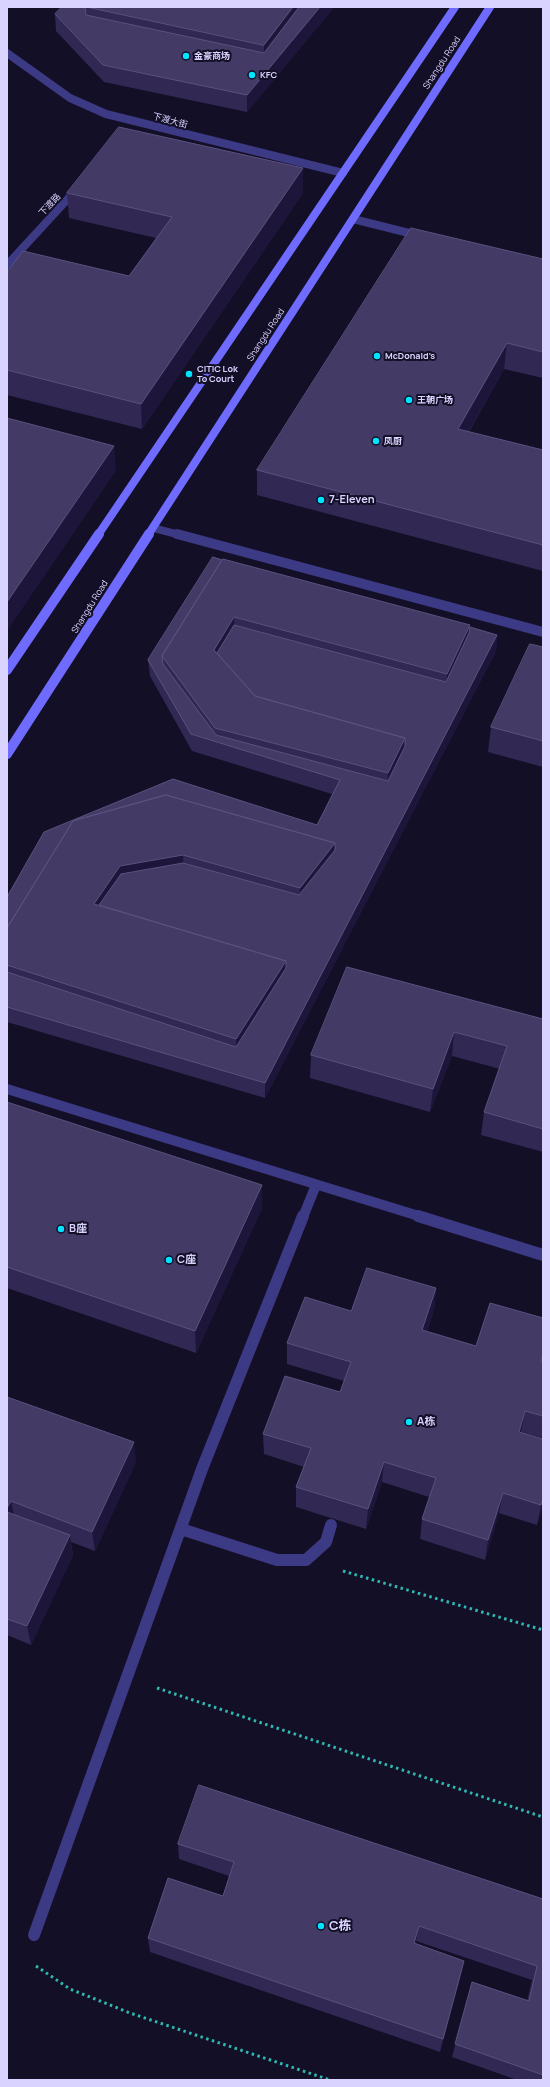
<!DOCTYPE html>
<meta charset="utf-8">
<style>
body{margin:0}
#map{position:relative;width:550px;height:2087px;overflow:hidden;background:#130f26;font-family:Manrope,sans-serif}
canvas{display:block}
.frame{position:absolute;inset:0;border:8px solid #d9d4ff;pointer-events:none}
</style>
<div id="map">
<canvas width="550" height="2087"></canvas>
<div class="frame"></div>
</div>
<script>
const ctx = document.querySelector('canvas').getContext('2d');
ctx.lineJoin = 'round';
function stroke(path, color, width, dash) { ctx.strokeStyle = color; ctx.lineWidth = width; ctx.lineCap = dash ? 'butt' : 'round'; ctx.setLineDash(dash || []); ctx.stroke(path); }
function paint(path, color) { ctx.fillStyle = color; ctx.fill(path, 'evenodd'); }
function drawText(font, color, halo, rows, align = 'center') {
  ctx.font = font + ' Manrope,"Noto Sans SC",sans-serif'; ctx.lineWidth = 4; ctx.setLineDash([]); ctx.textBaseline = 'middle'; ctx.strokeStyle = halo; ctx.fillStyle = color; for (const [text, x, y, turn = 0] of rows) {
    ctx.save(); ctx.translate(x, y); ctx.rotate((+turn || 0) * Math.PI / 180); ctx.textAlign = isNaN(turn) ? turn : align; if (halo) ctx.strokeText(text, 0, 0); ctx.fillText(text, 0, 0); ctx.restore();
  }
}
const path = new Path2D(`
 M343,1571L543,1630
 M157,1688L543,1817
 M36,1966L70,1989L130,2013L330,2080`);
const laneFar2 = new Path2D(`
 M353,219L421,236
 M7,265L76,190`);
const laneFar1 = new Path2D(`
 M303,1217L316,1185`);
const lane = new Path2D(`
 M181,1529L277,1560H306L326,1542L331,1525
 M34,1935L202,1469L303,1216`);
const streetFar2 = new Path2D(`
 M7,53L70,98L106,114L343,173
 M153,528L180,535`);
const streetFar1 = new Path2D(`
 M177,534L543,632
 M7,1089L422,1217`);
const street = new Path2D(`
 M418,1216L543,1255`);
const secondaryFar1 = new Path2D(`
 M98,535L455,7
 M148,535L490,7`);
const secondary = new Path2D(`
 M7,670L99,534
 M7,754L149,534`);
const wall = new Path2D(`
 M62,7H334L247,112L104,82L56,31L55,14Z
 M67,193H303L142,429L7,395V272L129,276L156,238L69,218Z
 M543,259V378L504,369L469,432L543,450V571L257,495V470Z
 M213,557L497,635L496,651L265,1098L7,1022V897L44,832L317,825L332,794L192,751L150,676L148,660Z
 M543,647V767L488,752L491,727Z
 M347,967L543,1019V1152L481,1135L484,1112L500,1069L452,1056L430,1112L310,1078L311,1055Z
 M7,1102L262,1208L196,1353L7,1288Z
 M436,1288L434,1310L427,1331L476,1346L543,1362V1438L521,1432L543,1504L537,1525L499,1513L485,1560L420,1539L422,1519L429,1497L382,1482L366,1529L296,1507V1487L304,1467L264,1454L263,1434L340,1392L344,1381L287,1364V1343L351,1311Z
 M7,1397L136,1462L95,1551L71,1542L73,1555L31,1645L7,1635Z
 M178,1844L543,1899V2080H517L452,2057L472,1982L527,2001L532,1980L416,1941L415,1944L464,1961L440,2052L150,1952L148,1938L223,1896L229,1876L179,1859Z`);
const shadedWall = new Path2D(`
 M293,7H311L264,70V45Z
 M320,7H334L247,112V95Z
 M303,168V193L142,429L141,404Z
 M507,343L504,369L456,454L458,429Z
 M114,446L116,471L7,631V602Z
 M234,617L235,641L221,665L214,650Z
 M470,625L468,650L445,699L447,674Z
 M497,635L496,651L265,1098V1083Z
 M405,738L404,762L387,798L388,773Z
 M335,843L334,867L299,911L300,888Z
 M183,855L184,879L105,915L94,904L120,866Z
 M286,961V984L237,1063L236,1039Z
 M454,1032L452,1056L430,1112L433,1089Z
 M262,1185V1208L196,1353L195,1331Z
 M436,1288L434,1310L420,1351L422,1330Z
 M543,1354V1361L537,1383L541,1362Z
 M525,1411L521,1432L515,1452L519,1432Z
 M134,1442L136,1462L95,1551L92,1532Z
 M384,1462L382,1482L366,1529L368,1509Z
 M503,1493L499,1513L485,1560L488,1540Z
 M543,1499V1504L537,1525L541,1505Z
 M11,1501L15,1521L7,1518V1508Z
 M70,1535L73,1555L31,1645L27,1626Z
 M419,1926L416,1941L411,1958L414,1943Z
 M464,1961L461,1975L440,2052L443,2039Z`);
const building = new Path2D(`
 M62,7H85L86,15L264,53L299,7H320L247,95L103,65L55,14Z
 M87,7H293L264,45Z
 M119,127L303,168L141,404L7,370V272L23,251L129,276L172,217L67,193Z
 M411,228L543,259V352L507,343L458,429L543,450V545L257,470Z
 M7,418L114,446L7,602Z
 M213,557L222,560L162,656L163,664L216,735L388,781L405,746V738L255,696L217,653L234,625L446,682L469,633L470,627L497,635L265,1083L7,1007V972L236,1047L286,968V961L99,905L121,874L183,863L299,895L335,850V843L166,795L73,821L7,928V897L44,832L173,779L317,825L340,780L191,734L148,660Z
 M223,559L470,625L447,674L234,617L214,650L255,696L405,738L388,773L215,728L162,656Z
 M530,644L543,647V741L491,727Z
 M166,795L335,843L300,888L183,855L120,866L94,904L286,961L236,1039L7,965V928L73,821Z
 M347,967L543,1019V1129L484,1112L507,1046L454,1032L433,1089L311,1055Z
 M7,1102L262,1185L195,1331L7,1267Z
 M367,1268L436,1288L422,1330L476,1346L490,1303L543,1318V1354L541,1362H543V1416L525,1411L519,1432L543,1439V1499L541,1505L503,1493L488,1540L422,1519L436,1478L384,1462L368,1509L296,1487L311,1448L263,1434L285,1376L340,1392L351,1362L287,1343L305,1297L351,1311Z
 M7,1397L134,1442L92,1532L11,1501L7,1508Z
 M7,1512L70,1535L27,1626L7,1619Z
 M199,1785L543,1899V2075L455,2044L472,1982L529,2001L537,1966L419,1926L414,1943L464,1961L443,2039L148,1938L168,1878L223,1896L234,1862L178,1844Z`);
const markers = [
 [186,56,4,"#00e5ff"],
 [252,75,4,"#00e5ff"],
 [377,356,4,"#00e5ff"],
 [189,374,4,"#00e5ff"],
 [409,400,4,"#00e5ff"],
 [376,441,4,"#00e5ff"],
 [321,500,4,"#00e5ff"],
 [61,1229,4,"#00e5ff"],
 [169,1260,4,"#00e5ff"],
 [409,1422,4,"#00e5ff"],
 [321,1926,4,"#00e5ff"]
];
const farPoinames = [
 ["金豪商场",194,56],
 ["KFC",260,75],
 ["McDonald's",385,356],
 ["CITIC Lok",197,369],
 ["To Court",197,379],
 ["王朝广场",417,400],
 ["凤厨",384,441]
];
const farStreetnames = [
 ["Shangdu Road",442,63,-57],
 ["下渡大街",170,121,15],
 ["下渡路",50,205,-47],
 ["Shangdu Road",266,335,-57],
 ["Shangdu Road",90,607,-58]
];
const poiNames = [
 ["7-Eleven",329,500],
 ["B座",69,1229],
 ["C座",177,1260],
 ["A栋",417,1422]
];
const nearPoinames = [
 ["C栋",329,1926]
];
stroke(path, '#2fb8b0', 3, [2.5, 3.5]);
stroke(laneFar2, '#3d3a85', 8);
stroke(laneFar1, '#3d3a85', 10);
stroke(lane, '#3d3a85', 12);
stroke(streetFar2, '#3d3a85', 8);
stroke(streetFar1, '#3d3a85', 10);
stroke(street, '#3d3a85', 12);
stroke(secondaryFar1, '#6f6bff', 8);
stroke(secondary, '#6f6bff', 10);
paint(wall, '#312854');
paint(shadedWall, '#1d163a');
paint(building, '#433a66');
stroke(building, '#5a527e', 1);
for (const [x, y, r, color] of markers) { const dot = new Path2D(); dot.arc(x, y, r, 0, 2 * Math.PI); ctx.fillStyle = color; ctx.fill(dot); stroke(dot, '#130f26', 1.5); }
drawText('bold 9px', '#d9d4ff', '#130f26', farPoinames, 'left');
drawText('9px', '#d9d4ff', '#130f26', farStreetnames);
drawText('bold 11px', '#d9d4ff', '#130f26', poiNames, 'left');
drawText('bold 13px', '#d9d4ff', '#130f26', nearPoinames, 'left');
</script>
